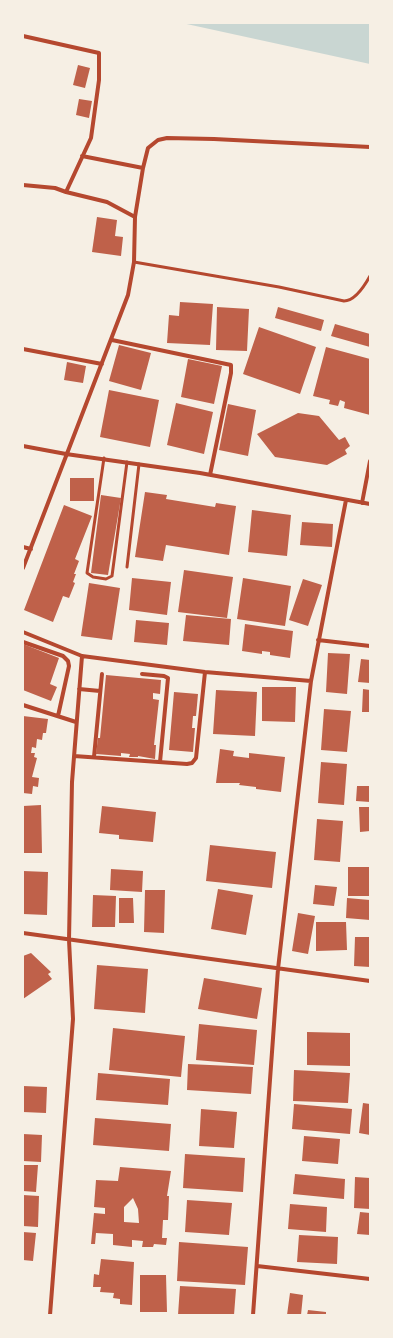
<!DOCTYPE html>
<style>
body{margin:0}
#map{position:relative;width:393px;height:1338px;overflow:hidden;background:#f6efe4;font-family:Spectral,serif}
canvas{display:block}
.frame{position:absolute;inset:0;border:24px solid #f6efe4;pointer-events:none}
</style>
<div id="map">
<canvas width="393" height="1338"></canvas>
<div class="frame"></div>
</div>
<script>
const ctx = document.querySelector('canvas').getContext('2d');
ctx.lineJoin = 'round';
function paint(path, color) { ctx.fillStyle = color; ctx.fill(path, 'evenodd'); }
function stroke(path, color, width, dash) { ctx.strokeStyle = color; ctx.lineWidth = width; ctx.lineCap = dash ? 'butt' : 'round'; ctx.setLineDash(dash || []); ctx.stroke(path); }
const water = new Path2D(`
 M182,23H370V64Z`);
const building = new Path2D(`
 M78,65L90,68L85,88L73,85Z
 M79,99L92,101L89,118L76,115Z
 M97,217L117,220L115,236L123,237L121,256L92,252Z
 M180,302L213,304L210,345L167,343L169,315L179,316Z
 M217,307L249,309L247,351L216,350Z
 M278,307L324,320L321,331L275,318Z
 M335,324L370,334V347L331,336Z
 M259,327L316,347L300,394L243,374Z
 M119,345L151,353L141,390L109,381Z
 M326,347L370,359V415L344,408L345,402L340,400L338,406L329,404L330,400L313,396Z
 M188,359L222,366L214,404L181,397Z
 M67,362L86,366L83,383L64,380Z
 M109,390L159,400L150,447L100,437Z
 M176,403L213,412L204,454L167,445Z
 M228,404L256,410L248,456L219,450Z
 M298,413L319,416L339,440L345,437L350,446L345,450L347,454L327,465L275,457L257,434Z
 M70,478H94V501H70Z
 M145,492L167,495L166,499L215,507L216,503L236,506L229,555L166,545L163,561L135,557Z
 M101,495L121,498L108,575L91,573Z
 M64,505L92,516L75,559L79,561L74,574H76L73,582L75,583L69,598L63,596L53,622L24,610Z
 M252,510L291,515L287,556L248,552Z
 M302,522L333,524L332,547L300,545Z
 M184,570L233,577L227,618L178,612Z
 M132,578L171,582L167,615L129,610Z
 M243,578L291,586L285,626L237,619Z
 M303,579L322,585L308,626L289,620Z
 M89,583L120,588L112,640L81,636Z
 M186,615L231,619L229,645L183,641Z
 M136,620L169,623L167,645L134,642Z
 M245,624L293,631L290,658L270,655V652L262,651V654L242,651Z
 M23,644L59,658L50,684L57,687L51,701L23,690Z
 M328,653L350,654L347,694L326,692Z
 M361,659L370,660V683L358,682Z
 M106,675L161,680L160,694L153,693V699L159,700L154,745H156L155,759L138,756V757H129L130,754L121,753V756L96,754L98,738H100Z
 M262,687H296L295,722L262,721Z
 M363,689L370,690V712H362Z
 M216,690L257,692L255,736L213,734Z
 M174,692L198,694L196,716H193L192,728H195L193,752L169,750Z
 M324,709L351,711L347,752L321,750Z
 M23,716L48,719L46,733H43L42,740L37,739L36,748L32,747L31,753H35L34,757L37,758L32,777L39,778L38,787L33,786L32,794L23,793Z
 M220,749L234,751L233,756L249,758V753L285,757L281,792L256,789V787L239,785L240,783H216Z
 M321,762L347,764L344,805L318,803Z
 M357,786H370V802L356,801Z
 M41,805L42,853H23V806Z
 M102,806L156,812L153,842L119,839V835L99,833Z
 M359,807H370V831L360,832Z
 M317,819L343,821L340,862L314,860Z
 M210,845L276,852L272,888L206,881Z
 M348,867H370V896H348Z
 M111,869L143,871L142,892L110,890Z
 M23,871L48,872L47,915L23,914Z
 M315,885L337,887L334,906L313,904Z
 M218,889L253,895L246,935L211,929Z
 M145,890H165L164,933L144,932Z
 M93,895L116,896L115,927H92Z
 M119,898H133L134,923H119Z
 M347,898L370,900V920L346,918Z
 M298,913L315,916L308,954L292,951Z
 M316,922H346L347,950L316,951Z
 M355,937H370V967L354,966Z
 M31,953L51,972L48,974L52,979L23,999V956Z
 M97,965L148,969L145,1013L94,1009Z
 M204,978L262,988L257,1019L198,1009Z
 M199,1024L257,1030L254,1065L196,1060Z
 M113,1028L185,1036L181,1077L109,1070Z
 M307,1032L350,1033V1066L307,1065Z
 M188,1064L253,1067L251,1094L187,1090Z
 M294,1070L350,1073L348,1103L293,1101Z
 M98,1073L170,1079L168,1105L96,1100Z
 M23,1086L47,1087L46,1113L23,1112Z
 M363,1103L370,1104V1135L359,1133Z
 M294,1104L352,1109L350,1134L292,1129Z
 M201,1109L237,1112L234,1148L199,1146Z
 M95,1118L171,1124L169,1151L93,1145Z
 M23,1134L42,1135L41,1162L23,1161Z
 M304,1136L340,1139L338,1164L302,1161Z
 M185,1154L245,1158L243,1192L183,1188Z
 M23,1165H38L36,1192L23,1191Z
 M120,1167L171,1171L167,1196H169L168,1220H163L162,1238H167L166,1245L154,1244L153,1247H142L143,1241L132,1240V1247L113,1245V1234L96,1233L95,1244H91L94,1213L105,1214V1208L94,1207L96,1180L118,1181ZM133,1198L138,1209L139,1223L124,1222V1207Z
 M295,1174L345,1179L344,1199L293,1194Z
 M355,1177L370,1178V1209L354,1208Z
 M23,1195L39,1196L38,1227L23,1226Z
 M187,1200L232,1203L229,1235L185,1232Z
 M290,1204L327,1207L326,1232L288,1229Z
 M360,1212L370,1213V1235L357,1234Z
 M23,1232L36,1233L33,1261L23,1260Z
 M299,1235L338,1237L337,1264L297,1262Z
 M179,1242L248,1247L245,1285L177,1281Z
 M101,1259L134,1262L132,1305L120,1304V1299L113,1298L114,1293L100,1292L101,1287H93L94,1274L99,1275Z
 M140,1275H166L167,1312H140Z
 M180,1286L236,1289L234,1315H178Z
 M290,1293L303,1295L301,1315H287Z
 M308,1310L326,1312V1315H307Z`);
const service = new Path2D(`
 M134,262L279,287L344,301C355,301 365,285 370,276
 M104,458L87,573L93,577L106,579L112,576L127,462
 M127,567L139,464`);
const minor = new Path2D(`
 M23,36L99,53V80L91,138L66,192
 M82,156L143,168
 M23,185L55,188L66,192L107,202L135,217L134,262L128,295L23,568
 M135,217L143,168L148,148L158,140L167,138L214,139L370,147
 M112,340L231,365V373L210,475
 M23,349L102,364
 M23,446L66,454L200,473L370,504
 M362,503L370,461
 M23,547L31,549
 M23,632L82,656L205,672L311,681
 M318,640L370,646
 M23,642L63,656L68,661L69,666L58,716
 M142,674L164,676L168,678L160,762
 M79,689L100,691
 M23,705L76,722
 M74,756L187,764L192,763L196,758L205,672
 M94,757L102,674
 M23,933L370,981
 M257,1266L370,1279
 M50,1315L73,1019L69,940L72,782L82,656
 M253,1315L278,969L311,681L346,500`);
paint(water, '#c9d6d2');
paint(building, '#bf614a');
stroke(service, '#b5482f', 3);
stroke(minor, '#b5482f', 4);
</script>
